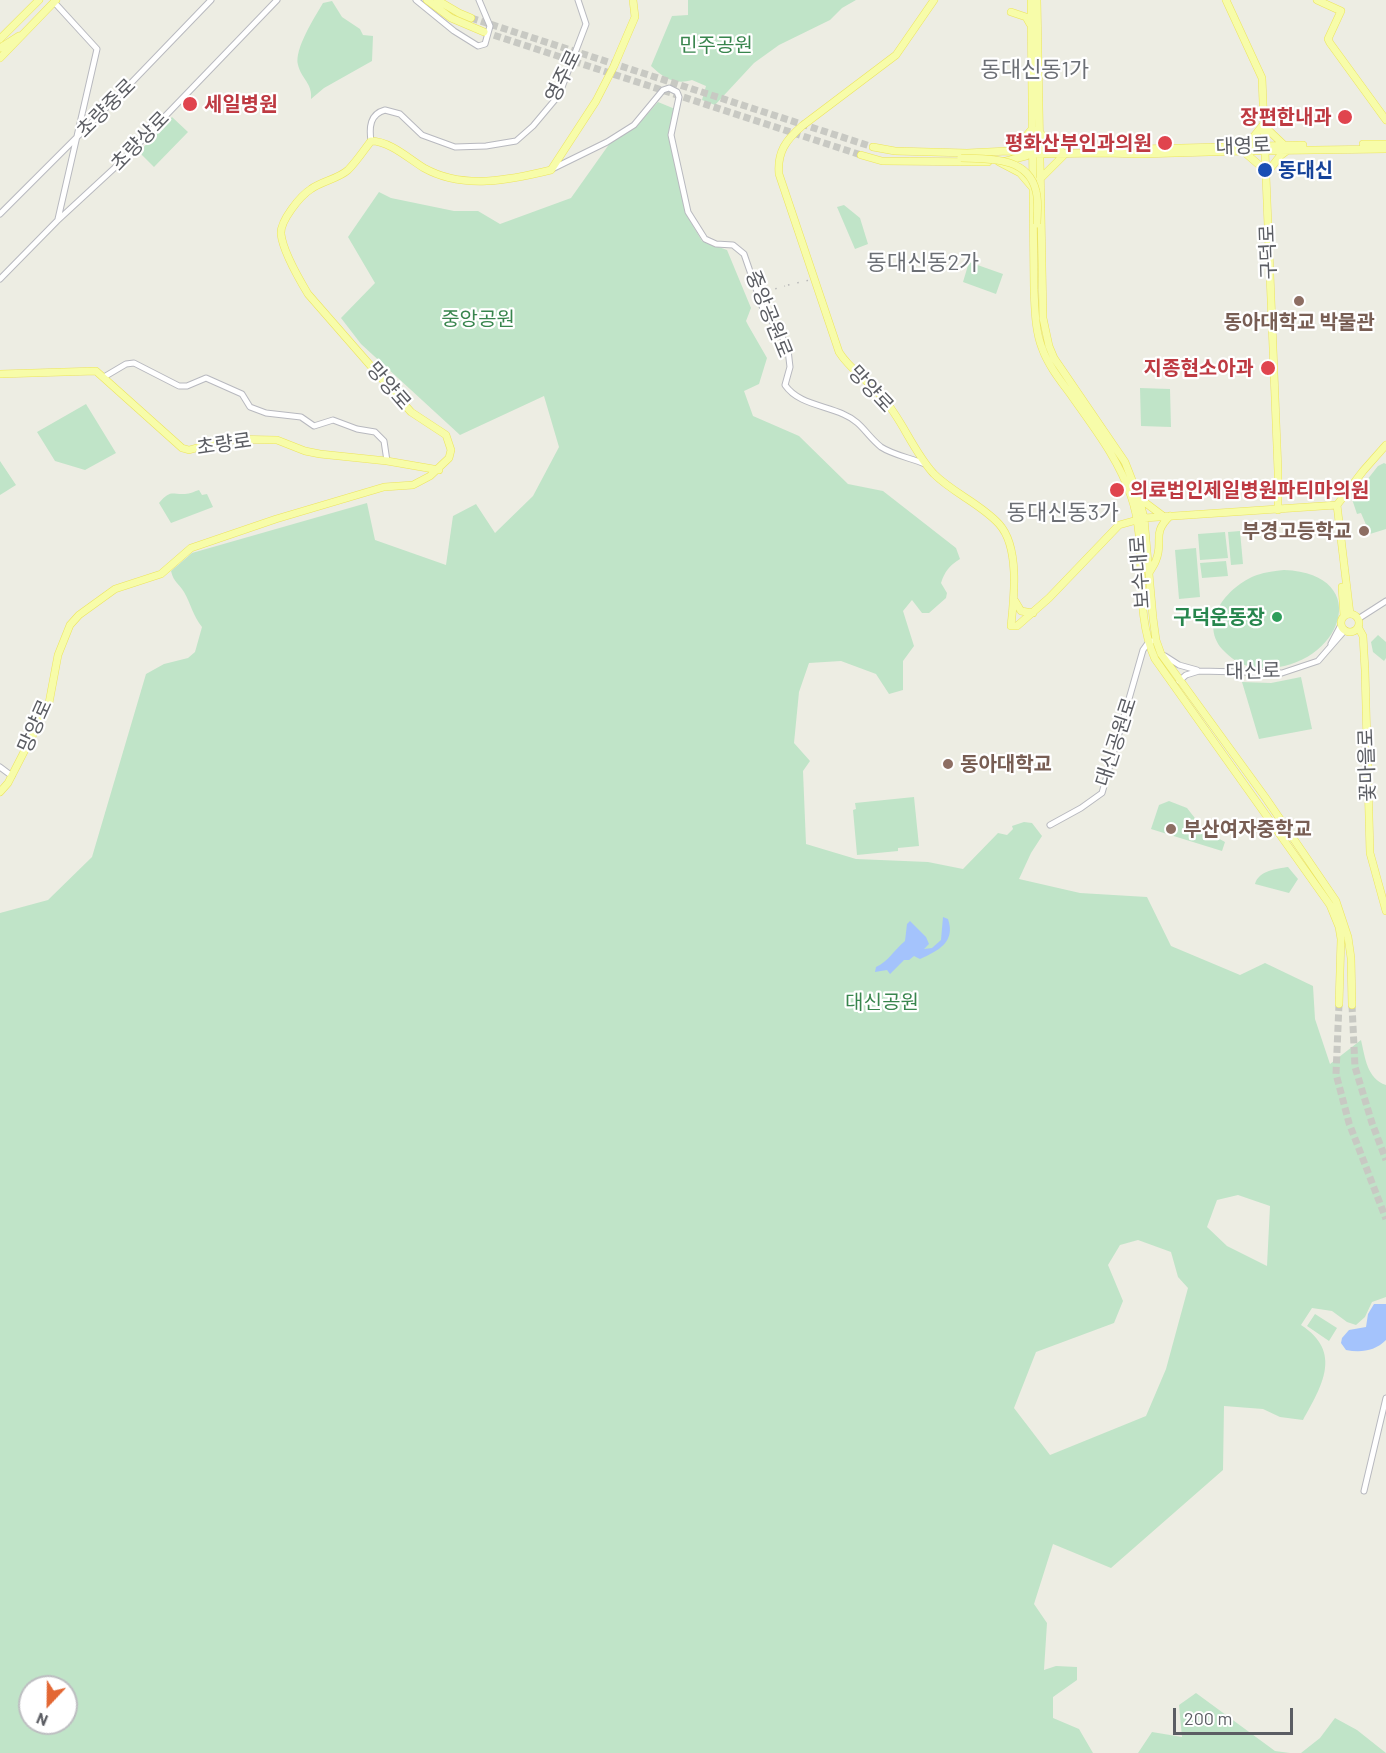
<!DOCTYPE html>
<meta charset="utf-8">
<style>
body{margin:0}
#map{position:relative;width:1386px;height:1753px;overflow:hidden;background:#edede3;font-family:Barlow,sans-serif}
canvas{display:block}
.north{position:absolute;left:18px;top:1675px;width:60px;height:60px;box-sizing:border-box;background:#fff;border:2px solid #bdbec1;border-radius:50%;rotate:202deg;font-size:16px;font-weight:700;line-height:24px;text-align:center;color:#5b5d63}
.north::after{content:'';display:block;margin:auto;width:21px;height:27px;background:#e36733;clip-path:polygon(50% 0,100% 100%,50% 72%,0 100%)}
.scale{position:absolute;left:1173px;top:1708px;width:120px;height:27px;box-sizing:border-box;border:3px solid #5b5d63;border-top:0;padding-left:8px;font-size:18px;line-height:21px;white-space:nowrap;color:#5b5d63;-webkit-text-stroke:4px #fff;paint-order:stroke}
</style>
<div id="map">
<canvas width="1386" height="1753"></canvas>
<div class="north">N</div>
<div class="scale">200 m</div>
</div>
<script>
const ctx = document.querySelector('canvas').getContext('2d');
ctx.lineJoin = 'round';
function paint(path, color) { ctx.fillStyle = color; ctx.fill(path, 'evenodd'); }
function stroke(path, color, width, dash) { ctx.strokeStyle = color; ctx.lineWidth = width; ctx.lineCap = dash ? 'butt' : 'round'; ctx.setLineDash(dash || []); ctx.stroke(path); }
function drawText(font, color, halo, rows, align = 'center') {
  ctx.font = font + ' Barlow,"Noto Sans KR",sans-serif'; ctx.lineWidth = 4.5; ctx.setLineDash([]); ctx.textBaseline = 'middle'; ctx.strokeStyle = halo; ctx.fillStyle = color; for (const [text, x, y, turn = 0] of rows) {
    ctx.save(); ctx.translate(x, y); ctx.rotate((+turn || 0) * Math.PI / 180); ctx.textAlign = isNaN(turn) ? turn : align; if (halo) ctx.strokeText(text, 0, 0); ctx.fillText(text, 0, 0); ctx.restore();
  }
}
const green = new Path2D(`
 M688,0H856L842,8L830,20L779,45L754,63L715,105L702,100L706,86L692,80C674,85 664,78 651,66L672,16L688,15Z
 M332,1L342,17L360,29L363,35L373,36L372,61L324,88L311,99C313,84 301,78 298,65C294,49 315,17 323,3Z
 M658,102L675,109L671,123L686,214L702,241L727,250L751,308L746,321L748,325L767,358L759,384L744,391L753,416L799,436L848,484L883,491L956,548L960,559C949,566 945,571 941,583L947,593L946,598L929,613H922L912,600L903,611L914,646L903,661V690L889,694L876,674L841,661L809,663L799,692L794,743L810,761L803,771L806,844L856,859L928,862L963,869L998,833L1007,835L1013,829L1012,826L1024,822L1032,823L1042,836L1031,853L1019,879L1080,893L1147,897L1171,946L1240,975L1265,963L1313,986L1315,1019L1330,1064L1361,1040C1365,1057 1367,1079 1386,1085V1297L1372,1302L1365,1317L1356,1325L1347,1322L1332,1311L1312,1308L1301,1325C1343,1352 1322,1386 1303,1420L1280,1417L1263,1409L1224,1406L1223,1470L1111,1568L1053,1544L1034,1604L1047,1623L1044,1670L1056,1666L1077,1667V1680L1053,1697V1718L1079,1729L1093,1753H0V913L48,900L92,857L146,674L164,664L188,658L195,652L202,627C193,616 191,604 184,592C178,582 174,583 171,571L192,553L367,503L375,540L446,565L453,516L476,504L495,533L533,496L559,447L544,396L460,435L361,344L341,318L375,283L348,237L379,192L391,198L454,211H478L500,224L571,198L610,143L636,127ZM1238,1195L1270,1206L1267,1266L1227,1246L1207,1227L1217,1200ZM1138,1240L1171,1252L1178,1277L1188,1288L1166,1369L1146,1416L1050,1455L1014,1408L1036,1352L1114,1323L1123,1301L1108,1265L1120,1245ZM30,1687H66V1723H30Z
 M172,117L188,132L154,167L139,152Z
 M844,205L860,218L868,244L855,249L837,207Z
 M969,262L1003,274L996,294L963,282Z
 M1140,388L1170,389L1171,427L1141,426Z
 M86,404L116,453L85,470L55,461L37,432Z
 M0,461L16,485L0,495Z
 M1384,463L1386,464V529L1370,534L1361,513L1357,514L1352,499L1378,466Z
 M199,490L202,495L207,494L213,507L171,523L159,503C171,489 172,495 185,494C190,494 195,491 199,490Z
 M1240,531L1243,564L1231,565L1228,532Z
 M1225,532L1228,558L1200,560L1198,534Z
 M1196,548L1200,597L1179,599L1175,550Z
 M1226,561L1228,576L1202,578L1200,563Z
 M1284,570C1379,574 1339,674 1257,668C1245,667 1234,661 1225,652C1196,624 1227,586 1257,575C1266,572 1275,571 1284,570Z
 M1378,635L1386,642V658L1384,661L1373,652L1371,642Z
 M1301,677L1312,729L1259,739L1242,682L1271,683Z
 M914,797L919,846L898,848V851L857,855L853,810L856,809L855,803Z
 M1169,801L1187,808L1205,831L1225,842L1222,851L1151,829L1159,805Z
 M1288,867L1298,879L1289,893L1255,884C1259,870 1277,869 1288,867Z
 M1315,1314L1337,1328L1329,1341L1307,1326Z
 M1196,1693L1275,1751L1290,1753H1138L1152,1732L1182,1737L1179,1705Z
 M1335,1718L1357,1730L1386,1753H1301L1320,1738Z`);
const water = new Path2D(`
 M943,917L948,919C956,942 938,951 920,959L914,956L909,960H904L890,974L887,970L875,972L876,967C888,962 894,950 905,941L907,924L910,921L926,937L929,944L924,949L932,948L941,940Z
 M1374,1304H1386V1340C1375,1351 1361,1353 1346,1350L1341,1343L1342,1338L1349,1330L1366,1327L1368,1314Z`);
const majorTunnel = new Path2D(`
 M471,18L873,147
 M484,32L861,155
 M1339,1004L1336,1074L1349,1123L1386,1219
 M1352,1005L1355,1067L1372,1123L1386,1160`);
const minor = new Path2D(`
 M416,0L454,31L478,46L485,44L490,26L479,0
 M54,2L97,49L58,219
 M371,141C369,127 370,114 385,110L400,114L422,135L455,147L486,146L516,141L533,126L559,95L586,24L578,0
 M552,169L607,142L634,125L663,90L669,88L677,92L679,97L671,135L688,212L705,239L716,244L733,245L744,254L763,309L781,334L788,350L790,367L785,385C798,404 824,405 843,414C862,422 866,435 881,447C893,455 911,458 925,464
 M0,214L132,82L211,0
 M0,279L57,221L122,161L277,0
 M104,377L126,364L134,363L179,386H187L206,378L242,394L250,407L266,413L301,417L314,426L333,420L357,429L375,432L384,441L387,461
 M1358,619L1386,601
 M1331,644L1341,625
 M1165,656L1179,665L1197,670
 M1179,681L1186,675L1199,671L1282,673L1318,661L1345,630
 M0,767L12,776
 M1050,825L1081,808L1102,793L1143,650L1148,643L1152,641
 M1364,1491L1386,1398`);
const major = new Path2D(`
 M427,0L451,18L484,32
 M437,0L459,13L471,18
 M934,0L896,55L802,126C786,140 777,152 779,174L839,352C850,370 869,381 883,398C903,421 913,451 934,474C953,493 981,504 999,524C1020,547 1014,598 1011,626H1017L1049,598L1119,525L1144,518L1337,505L1363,471L1386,445
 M1031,0L1034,290C1035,309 1035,330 1042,348C1048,365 1060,380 1071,395C1094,428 1118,458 1131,496C1149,547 1132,608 1155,659L1330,905L1339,927L1341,939L1339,1004
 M1037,0L1043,318L1049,346L1054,358L1125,462L1139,498L1144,518L1153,618L1156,640L1161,654L1265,797L1336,901L1348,937L1351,958L1352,1005
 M1226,0L1262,78L1278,471V510
 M1317,0L1341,11L1328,39L1330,43L1386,120
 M1011,12L1026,17L1030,24
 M0,39L39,0
 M0,48L19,36
 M0,58L56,0
 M1038,130L1048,143L1065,154L1040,179
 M1363,144H1386
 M1246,146L1263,125L1284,145
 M873,147L895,151L967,153L1008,151L1032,154L1105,153L1141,154L1243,151L1386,149
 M1008,151L1020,143L1032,129
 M1243,151L1265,170
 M1137,153L1140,149L1303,145
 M861,155L882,161L988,162
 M999,162L1020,173L1032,187
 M1002,162L1026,156
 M1266,174L1280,156L1288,150
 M0,374L96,371L182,448L189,450L229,439L277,440L305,451L320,454L387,461L439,470
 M1139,498L1163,516
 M1337,505L1350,614
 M1149,573C1151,569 1155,564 1156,560C1164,541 1151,534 1170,516
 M1342,587L1344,616
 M1015,601L1021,611L1033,613
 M1341 623a9 9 0 1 1 18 0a9 9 0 1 1-18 0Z
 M1358,627L1363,636L1365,670L1370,853L1386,911
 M0,792L8,783L44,713L49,703L58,655L70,625L79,615L115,589L161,574L191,548L276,519L384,487L413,485L430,476L449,458L451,450L446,435L411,412L308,294C299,279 283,252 281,234C280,221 300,196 311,189C322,181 338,179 348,170C357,161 364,150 371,141C390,141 409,159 424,168C463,190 510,180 551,170L596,101L614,66L635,17L633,0`);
const rail = new Path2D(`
 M788,285L814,279
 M757,294L785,286`);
const majorBridge = new Path2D(`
 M961,158C988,159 1028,156 1036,191C1039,202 1037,214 1037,224`);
const markers = [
 [190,104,8,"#e0444e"],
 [1345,117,8,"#e0444e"],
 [1165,143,8,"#e0444e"],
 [1265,170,8,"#1a4fb4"],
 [1299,301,6,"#8d6e63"],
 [1268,368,8,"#e0444e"],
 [1117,490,8,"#e0444e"],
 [1364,531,6,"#8d6e63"],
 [1277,617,6,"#2e9e5b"],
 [948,764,6,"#8d6e63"],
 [1171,829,6,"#8d6e63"]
];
const parkNames = [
 ["민주공원",716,45],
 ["중앙공원",478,319],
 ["대신공원",882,1002]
];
const streetNames = [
 ["영주로",563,76,-64],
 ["초량중로",106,108,-45],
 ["초량상로",140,141,-46],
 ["대영로",1243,146,-2],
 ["구덕로",1268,252,-92],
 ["중앙공원로",769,314,68],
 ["망양로",389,386,49],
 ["망양로",871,389,47],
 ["초량로",224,444,-8],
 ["보수대로",1140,572,-94],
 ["대신로",1253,671,-1],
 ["망양로",35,726,-66],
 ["대신공원로",1116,742,-72],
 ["꽃마을로",1367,765,-92]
];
const healthNames = [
 ["세일병원",204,104,"left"],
 ["장편한내과",1332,117],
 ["평화산부인과의원",1152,143],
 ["지종현소아과",1254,368],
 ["의료법인제일병원파티마의원",1130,490,"left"]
];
const transitNames = [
 ["동대신",1278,170]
];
const educationNames = [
 ["동아대학교 박물관",1299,322,"center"],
 ["부경고등학교",1352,531,"right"],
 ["동아대학교",960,764],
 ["부산여자중학교",1183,829]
];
const leisureNames = [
 ["구덕운동장",1265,617]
];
const quarterNames = [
 ["동대신동1가",1035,70],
 ["동대신동2가",923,263],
 ["동대신동3가",1063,513]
];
paint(green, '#c0e4c8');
paint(water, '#a4c3fc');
stroke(majorTunnel, '#c8c9c3', 7, [7, 3.5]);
stroke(minor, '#b8b9bf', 7);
stroke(major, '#ece45d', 8);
stroke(minor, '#fff', 5);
stroke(major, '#f7fca9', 7);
stroke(rail, '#b6b6b7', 1.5, [1.5, 8]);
stroke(majorBridge, '#ece45d', 8, []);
stroke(majorBridge, '#f7fca9', 7);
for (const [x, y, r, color] of markers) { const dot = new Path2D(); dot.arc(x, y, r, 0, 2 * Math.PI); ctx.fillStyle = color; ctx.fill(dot); stroke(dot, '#fff', 2); }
drawText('20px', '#38854d', '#fff', parkNames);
drawText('20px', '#5b5d63', '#fff', streetNames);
drawText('bold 20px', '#be3a42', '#fff', healthNames, 'right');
drawText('bold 20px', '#164399', '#fff', transitNames, 'left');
drawText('bold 20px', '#785e54', '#fff', educationNames, 'left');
drawText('bold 20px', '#27864d', '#fff', leisureNames, 'right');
drawText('22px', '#6c6f75', '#fff', quarterNames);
</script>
